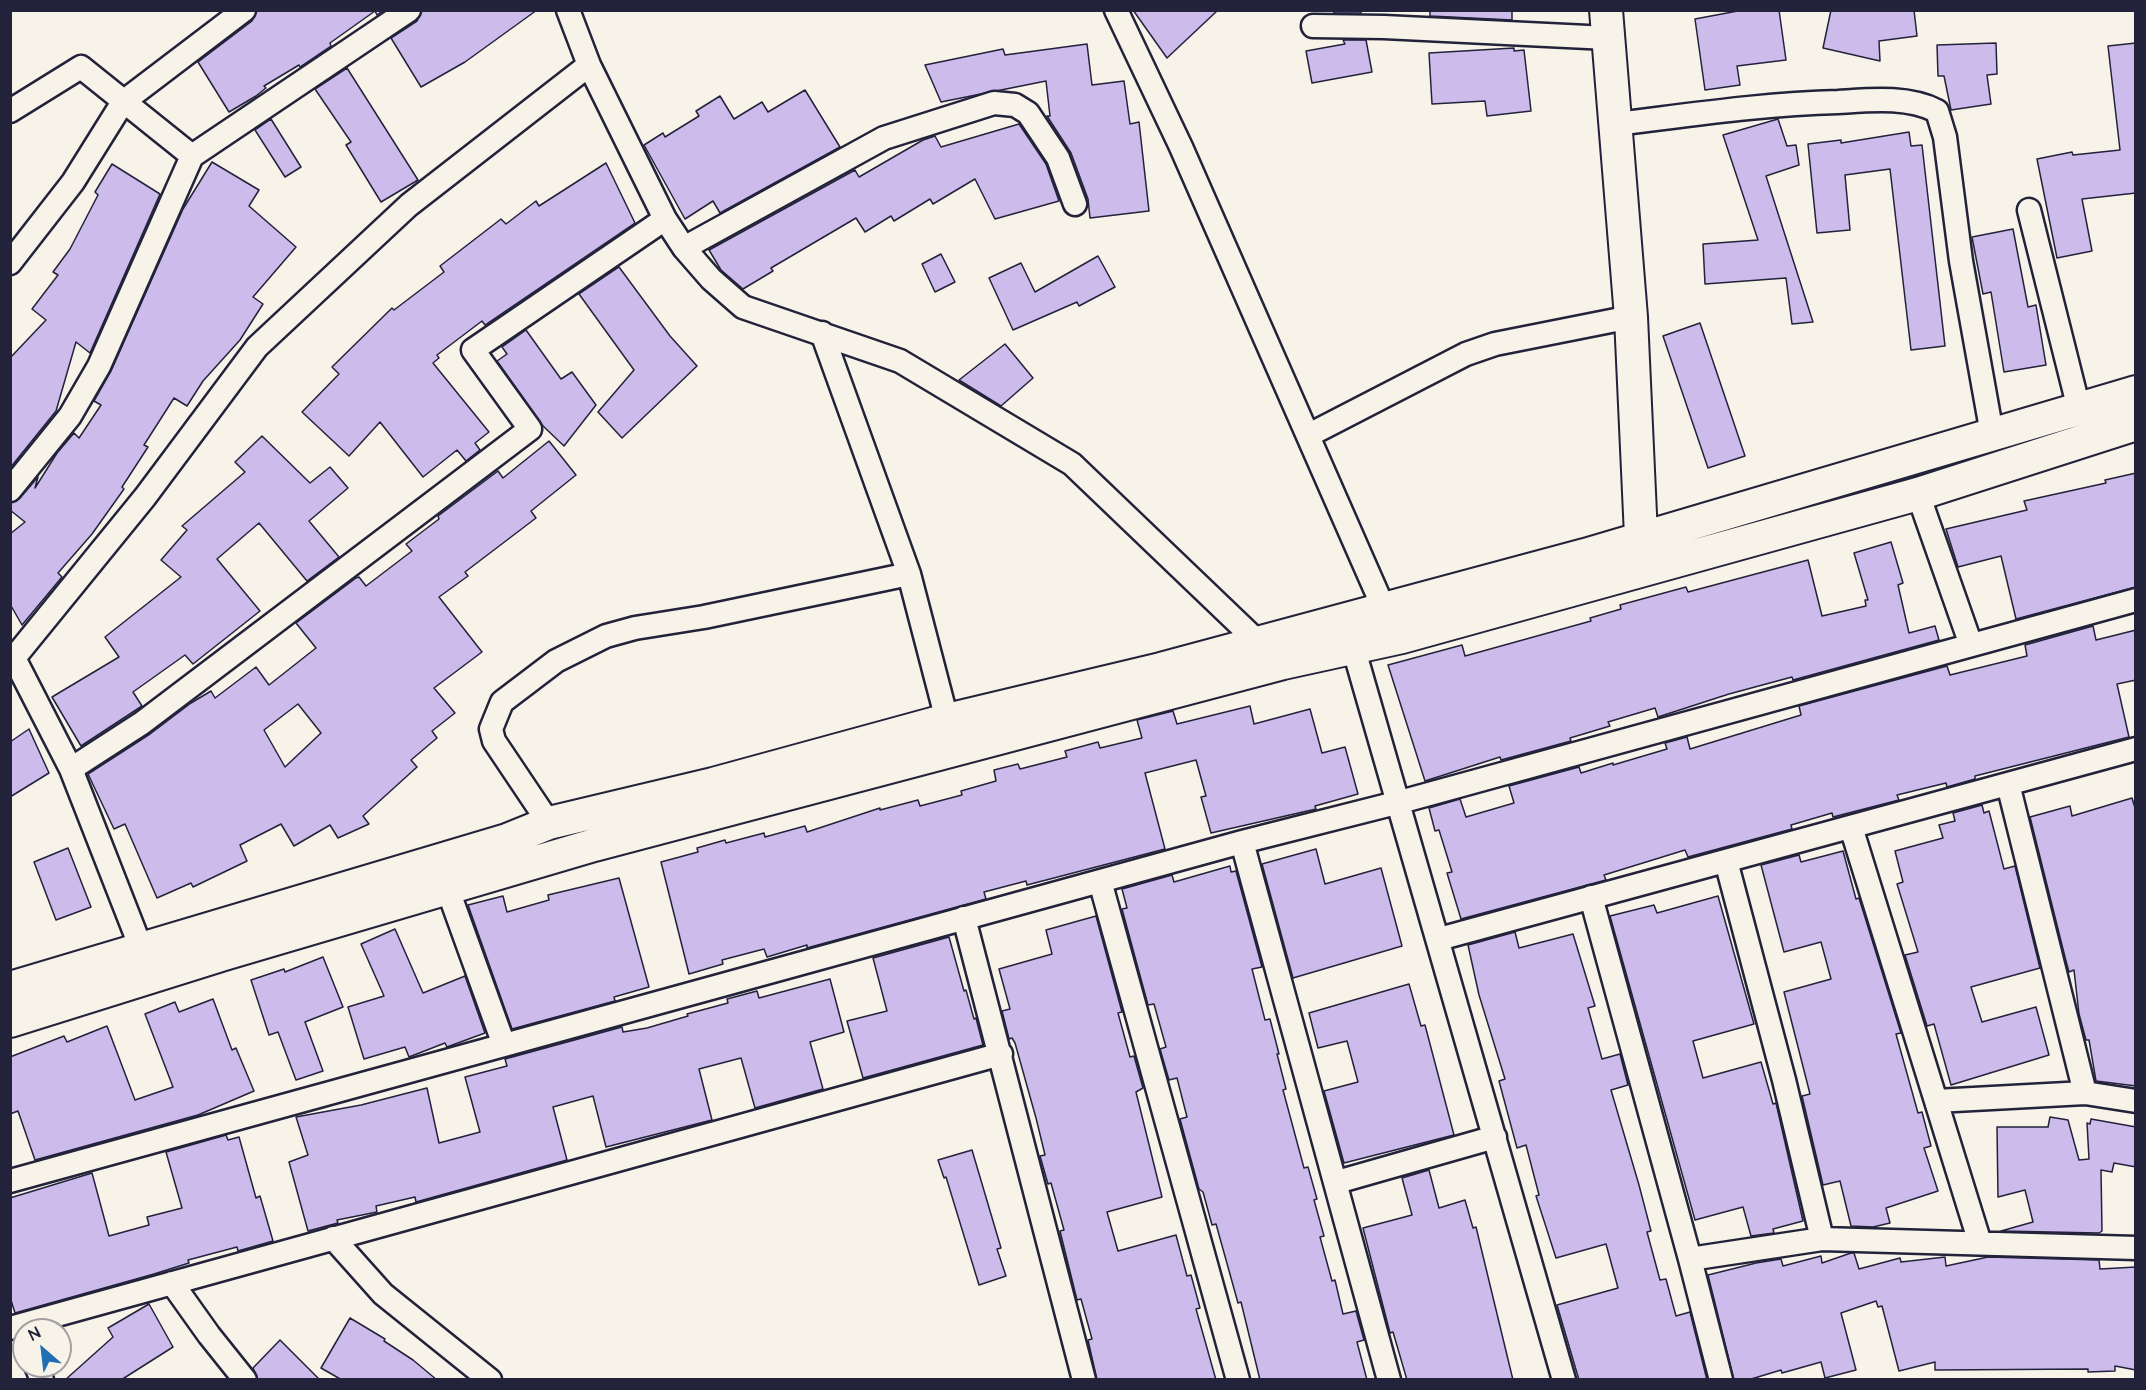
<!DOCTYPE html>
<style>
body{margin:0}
#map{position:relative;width:2146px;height:1390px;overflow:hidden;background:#f7f3e8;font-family:"Architects Daughter",sans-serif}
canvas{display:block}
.frame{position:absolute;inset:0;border:12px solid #22223b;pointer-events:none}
.north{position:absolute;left:12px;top:1318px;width:60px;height:60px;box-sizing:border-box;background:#f7f3e8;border:2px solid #a29fa3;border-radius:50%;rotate:332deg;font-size:16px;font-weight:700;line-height:24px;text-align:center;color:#22223b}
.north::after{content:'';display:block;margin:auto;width:21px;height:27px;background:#1f6fb2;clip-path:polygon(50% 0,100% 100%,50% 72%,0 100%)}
</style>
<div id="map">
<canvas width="2146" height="1390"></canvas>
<div class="frame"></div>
<div class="north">N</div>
</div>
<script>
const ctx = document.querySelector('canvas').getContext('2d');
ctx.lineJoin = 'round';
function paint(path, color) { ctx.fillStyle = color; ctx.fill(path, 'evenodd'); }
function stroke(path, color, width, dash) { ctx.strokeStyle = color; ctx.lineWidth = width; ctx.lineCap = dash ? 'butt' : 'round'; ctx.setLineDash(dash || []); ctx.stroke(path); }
const building = new Path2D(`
 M257,10H384L377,15L375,11L330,43L331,46L300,67L299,65L264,86L266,88L256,96L229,112L198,62L252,21Z
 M422,10H537L465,62L421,87L391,38L417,21Z
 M1133,10H1218L1167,58Z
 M1333,10H1361V13H1334Z
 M1430,10H1512V20L1430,16Z
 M1743,10H1779L1786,60L1737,66L1740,85L1705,90L1695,19Z
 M1831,10H1914L1917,36L1879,41L1880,61L1823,48Z
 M1343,40H1366L1372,72L1312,83L1306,51L1345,44Z
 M1996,43L1997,74L1987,75L1991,104L1951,110L1944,76H1938L1937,45Z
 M2136,43V193L2082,199L2092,251L2057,258L2037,159L2072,152L2073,155L2120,150L2108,46Z
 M1087,44L1092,85L1124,81L1130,124L1139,122L1149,211L1090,218L1088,199L1071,153L1047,116H1050L1046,81L941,102L925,65L1003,49L1005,55Z
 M1514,48V51L1524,50L1531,111L1487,116L1485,101L1432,104L1429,53Z
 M347,68L418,180L381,202L346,145L351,142L315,89Z
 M805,90L840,147L720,213L713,201L685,219L644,145L663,133L665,137L699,116L696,111L720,96L734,119L762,102L768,112Z
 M271,119L301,167L285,177L255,130Z
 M1778,119L1787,146L1796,145L1799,165L1766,176L1813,322L1792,324L1786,278L1705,284L1703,244L1758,240L1723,135Z
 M1019,124L1046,164L1059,201L995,219L975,179L933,204L930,199L894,221L891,216L865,232L856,218L771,268L773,271L743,289L721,270L709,250L855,170L859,177L923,140L935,136L941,147Z
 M1909,132L1911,146L1922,145L1945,346L1911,350L1890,169L1845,175L1850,230L1817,233L1808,144L1841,140V143Z
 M212,162L259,190L249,206L296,247L253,297L263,304L240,340L203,381L187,406L174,398L144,445L148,447L122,487L124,489L92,534L58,573L62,577L22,625L10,604V534L25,522L10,510V503L20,498L38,477L35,488L57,453L74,433L79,438L101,405L94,401L111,371L183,209Z
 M606,163L635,223L485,325L482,321L437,355L439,358L433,363L489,432L475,443L480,450L466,461L457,450L423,477L380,422L349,456L302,412L339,374L332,367L392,308L394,310L444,272L440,266L501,219L506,224L536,201L539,206Z
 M112,164L160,194L90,353L76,342L56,411L10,468V358L46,320L32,309L58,275L53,272L70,249L98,195L95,192Z
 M2013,229L2028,307L2036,305L2046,365L2004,372L1991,292L1983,294L1972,237Z
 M941,254L955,282L935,292L922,264Z
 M1098,256L1115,287L1079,306L1077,302L1013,330L989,278L1021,263L1035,292Z
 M619,267L670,336L697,366L622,438L598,412L634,370L579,294Z
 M1700,323L1745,456L1708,468L1663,336Z
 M526,330L561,379L572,372L596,405L564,446L543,426L497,361L507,354L502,347Z
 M1005,344L1033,378L1001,406L959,380Z
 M262,436L310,483L330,467L348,488L309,521L339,557L307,581L259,523L217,559L260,611L193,664L185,655L133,692L142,706L81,746L52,697L119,657L105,637L181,577L161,560L187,530L182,526L245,472L235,462Z
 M549,441L576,475L531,511L536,518L465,572L468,576L439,597L482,652L434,688L455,713L432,731L437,738L411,760L417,767L363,816L369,824L338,838L330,825L294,846L281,824L240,845L247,861L193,887L191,883L157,898L125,824L114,829L88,774L150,734L191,703L211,691L215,698L256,667L269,685L316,648L296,623L356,578L359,577L366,586L412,551L406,544L439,519L438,516L498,471L503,478ZM298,704L321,733L285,767L264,730Z
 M2136,473V587L2016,619L2001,556L1958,567L1946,529L2027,510L2024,501L2106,483L2105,480Z
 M1891,542L1903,583L1898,585L1909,633L1935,626L1939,640L1793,680L1792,677L1729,694L1658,717L1655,708L1608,722L1610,726L1570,738L1571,741L1501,760L1500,757L1425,781L1388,665L1462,645L1465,656L1591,621L1590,618L1621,609L1620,605L1686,587L1688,592L1808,560L1822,616L1866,606L1865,600H1868L1854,553Z
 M2093,626L2096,640L2136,630V680L2117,684L2129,737L1975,776V779L1947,787L1946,783L1897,795L1899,800L1833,817L1832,813L1791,825L1792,829L1688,857L1685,850L1604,875L1606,880L1461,919L1447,873L1452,872L1439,830L1435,831L1429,808L1460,799L1466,817L1514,803L1509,786L1579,767L1581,773L1613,763V765L1667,749L1665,743L1687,737L1690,749L1801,715L1799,706L1947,666L1950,675L2027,656L2025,645Z
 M1250,706L1254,724L1310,709L1322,753L1345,747L1358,794L1315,806L1316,809L1211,833L1201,797L1206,796L1196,760L1145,773L1165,849L1027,885L1026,881L984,892L986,899L807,948V945L767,957L764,949L722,960L723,964L689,974L661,862L698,852L697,848L725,840L726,843L764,833L765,837L805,826L807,832L880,808V810L918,800L920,806L962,795L961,791L996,781L994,770L1018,764L1020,769L1067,757L1065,751L1098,742L1100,748L1142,738L1137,720L1173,711L1177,724Z
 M29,729L49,773L10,797V742Z
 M2132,798L2136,811V1086L2096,1081L2089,1040H2086L2079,1014L2074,970L2069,972L2066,961L2030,817L2070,806L2072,816Z
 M1982,805L1984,813L1989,811L2004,869L2015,866L2040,968L1971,987L1982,1022L2036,1007L2049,1055L1951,1085L1934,1024L1927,1026L1905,955L1918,952L1897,884L1903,882L1895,851L1943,838L1939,825L1955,821L1953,813Z
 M68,848L91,907L56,920L34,862Z
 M1316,849L1325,884L1381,868L1402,946L1293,978L1262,864Z
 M1843,851L1856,899L1859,898L1901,1033L1896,1034L1918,1113L1922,1112L1931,1146L1924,1148L1938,1191L1886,1208L1890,1223L1873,1227L1851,1226L1840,1181L1823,1185L1802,1096L1810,1094L1784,992L1831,979L1821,942L1784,952L1761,865L1799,855L1801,862Z
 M1230,866L1231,872L1236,871L1262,967L1252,969L1265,1020L1270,1019L1279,1054H1277L1286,1089L1283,1090L1304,1168L1308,1167L1317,1199L1314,1200L1324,1236L1320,1237L1332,1281L1335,1280L1343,1314L1356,1311L1364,1340L1357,1342L1367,1380H1260L1241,1302L1238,1303L1216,1224L1212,1225L1203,1192L1199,1189L1180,1119L1187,1117L1177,1078L1169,1080L1160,1049L1166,1047L1154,1004L1148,1005L1122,909L1127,908L1122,889L1172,875L1174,882Z
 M619,878L649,987L614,997L615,1001L512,1029L468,905L503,896L507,912L549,900L548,895Z
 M1718,896L1754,1024L1693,1041L1703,1078L1761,1062L1773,1104L1776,1103L1803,1221L1773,1229L1774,1233L1751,1236L1743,1207L1695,1220L1610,916L1654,905L1657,913Z
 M1096,916L1122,1012L1118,1013L1130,1057L1134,1056L1143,1088L1136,1092L1162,1197L1107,1212L1118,1251L1176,1235L1187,1276L1191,1275L1200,1308L1196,1309L1216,1380H1097L1088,1340L1092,1339L1081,1299L1077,1300L1060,1231L1064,1230L1051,1183L1048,1184L1040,1156L1045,1155L1036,1118L1015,1043L1012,1038L1009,1039L1002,1011L1010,1009L999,969L1052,954L1046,930Z
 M395,929L423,993L465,976L485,1033L447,1047L445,1043L409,1057L405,1047L364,1059L348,1007L384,996L361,944Z
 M1515,932L1519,948L1573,934L1595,1006L1588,1008L1602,1059L1620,1054L1628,1085L1611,1090L1639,1185L1651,1231L1647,1232L1660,1280L1666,1279L1676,1316L1690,1312L1707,1380H1579L1557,1305L1618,1288L1606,1244L1556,1258L1536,1196L1539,1195L1526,1145L1517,1148L1499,1081L1505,1079L1479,995L1468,945Z
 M949,937L964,991L966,990L974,1019L976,1018L983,1045L863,1078L847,1021L887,1011L873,958Z
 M323,957L343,1007L305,1022L323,1071L296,1080L278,1032L269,1035L251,980L284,969L285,972Z
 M830,979L844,1032L810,1042L823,1089L755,1108L741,1058L699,1069L712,1120L606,1147L593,1096L553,1107L567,1160L416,1202L415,1197L376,1206L377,1212L337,1220L338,1223L308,1231L289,1162L308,1155L296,1117L361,1105L427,1088L439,1143L480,1132L465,1077L507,1066L505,1059L622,1027L623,1032L647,1028L688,1016L687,1014L728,1003L727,999L757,991L759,998Z
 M1409,984L1421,1026L1425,1025L1454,1135L1344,1163L1324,1091L1358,1082L1347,1041L1318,1048L1309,1013Z
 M213,999L232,1050L236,1048L254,1091L198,1115L35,1160L18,1111L10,1114V1057L64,1036L67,1042L107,1026L135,1100L173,1087L145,1014L175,1002L179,1012Z
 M2050,1117L2068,1120L2079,1160L2089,1159L2087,1123L2090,1124L2091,1119L2136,1127V1167L2114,1163L2112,1172L2101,1170L2102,1231L2099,1233L2001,1231L2033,1222L2025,1190L1998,1197L1997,1127H2048Z
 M226,1135L228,1140L239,1137L256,1198L260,1196L273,1241L238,1251L237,1247L188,1260L189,1263L154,1274L15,1313L10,1297V1198L92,1173L109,1236L149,1225L147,1217L182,1208L166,1152Z
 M972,1150L1001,1248L997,1249L1006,1276L979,1285L946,1177L944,1178L938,1160Z
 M1429,1170L1439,1208L1465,1200L1473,1228L1476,1227L1513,1380H1407L1393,1332L1390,1333L1363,1228L1412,1215L1402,1178Z
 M1851,1253H1854L1859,1269L1900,1258L1901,1262L1945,1257L1946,1266L1988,1257L2099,1260L2100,1269L2136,1267V1370L2115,1366V1371L2088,1372V1369L1935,1370V1362L1899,1371L1882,1306L1878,1307L1876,1301L1841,1313L1856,1370L1825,1378L1821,1362L1782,1373L1781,1370L1748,1380H1734L1708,1275L1756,1263L1781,1259L1783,1266L1821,1256L1822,1263Z
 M149,1304L173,1347L121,1380H65L113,1337L108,1328Z
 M350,1318L385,1339L384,1341L413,1360L437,1380H342L321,1368Z
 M280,1340L320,1380H258L253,1368Z`);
const street = new Path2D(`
 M1116,10L1181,147L1384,609
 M1313,26L1384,27L1608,38
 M589,65L665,219
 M10,111L81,67L192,156
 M1615,124C1690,115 1763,104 1838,102C1871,100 1907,96 1937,111L1945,137L1961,261L1992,434
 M2029,210L2079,409
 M684,248L884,138L994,103L1015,105L1028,113L1058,158L1075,204
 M10,263L73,182L123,102L244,10
 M822,333L909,574L947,720
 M1309,435L1466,354L1495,344L1631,317
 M10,490L70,416L99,366L192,156L409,10
 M1918,494L1971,645
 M1354,650L1564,1380
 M71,769L14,658L145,497L257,347L409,205L589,65L568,10
 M2008,784L2085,1093
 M549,823L494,741L491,729L502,702L556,661L606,636L635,628L704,617L909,574
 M1851,827L1980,1243
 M1242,842L1389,1380
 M1726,861L1784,1080L1822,1239L2136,1248
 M1100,881L1238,1380
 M448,890L504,1045
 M1591,897L1690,1259
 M964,918L1084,1380
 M1439,939L2136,749
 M141,948L71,769L142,723L530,429L473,350L665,219L684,248L711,279L743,307L900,361L1072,464L1259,643
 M1936,1101L2085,1093L2136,1101
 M10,1181L1242,842L1400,802L2136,600
 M1337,1182L1495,1137
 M333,1238L383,1294L490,1380
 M172,1283L209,1335L245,1380
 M10,1328L1001,1054
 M36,1366L42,1380
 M1721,1380L1690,1259L1822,1239`);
const secondary = new Path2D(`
 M1606,10L1631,317L1642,558
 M10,988L507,840L549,823L713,784L947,720L1161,669L1585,555L2136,392
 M10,1021L224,954L594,845L1283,663L1402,637L1918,494L2136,424`);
paint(building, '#ccbbeb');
stroke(building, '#22223b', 1.5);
stroke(street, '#22223b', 27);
stroke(secondary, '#22223b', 36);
stroke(street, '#f7f3e8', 22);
stroke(secondary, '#f7f3e8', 32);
</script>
